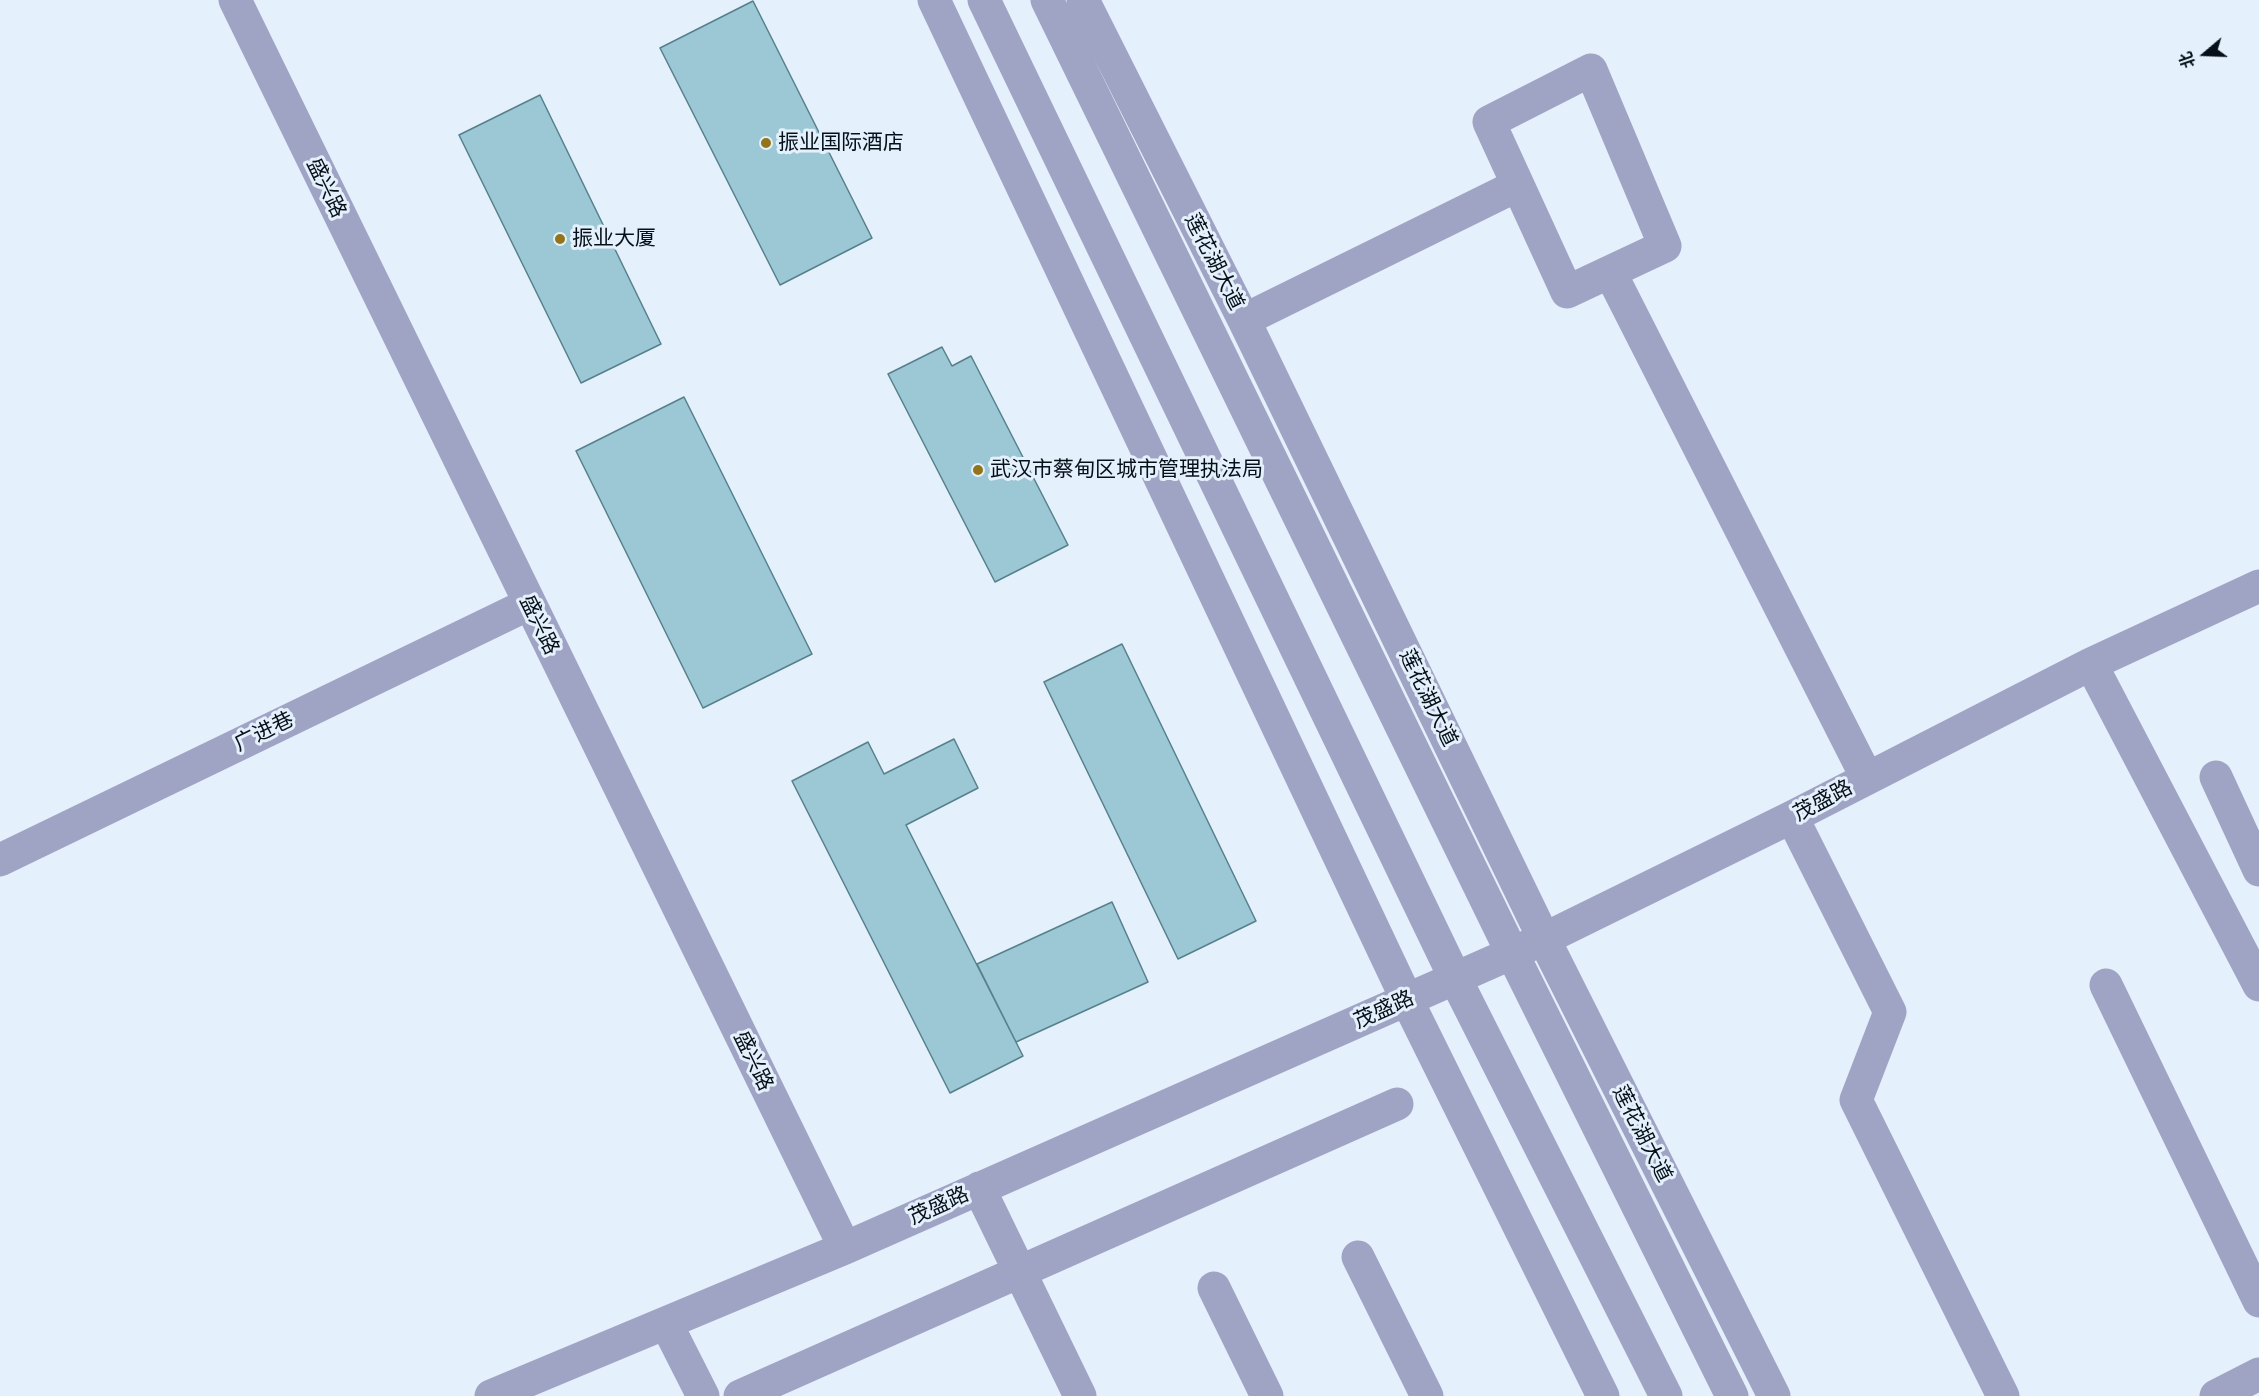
<!DOCTYPE html>
<meta charset="utf-8">
<style>
body{margin:0}
#map{position:relative;width:2259px;height:1396px;overflow:hidden;background:#e4f0fb;font-family:Montserrat,"Noto Sans SC",sans-serif}
canvas{display:block}
.north{position:absolute;left:2175px;top:24px;width:60px;height:60px;-webkit-text-stroke:4px #e4f0fb;paint-order:stroke;rotate:251deg;font-size:16px;font-weight:700;line-height:24px;text-align:center;color:#061019}
.north::after{content:'';display:block;margin:auto;width:21px;height:27px;background:#061019;clip-path:polygon(50% 0,100% 100%,50% 72%,0 100%)}
</style>
<div id="map">
<canvas width="2259" height="1396"></canvas>
<div class="north">北</div>
</div>
<script>
const ctx = document.querySelector('canvas').getContext('2d');
ctx.lineJoin = 'round';
function paint(path, color) { ctx.fillStyle = color; ctx.fill(path, 'evenodd'); }
function stroke(path, color, width, dash) { ctx.strokeStyle = color; ctx.lineWidth = width; ctx.lineCap = dash ? 'butt' : 'round'; ctx.setLineDash(dash || []); ctx.stroke(path); }
function drawText(font, color, halo, rows, align = 'center') {
  ctx.font = font + ' Montserrat,"Noto Sans SC",sans-serif'; ctx.lineWidth = 6; ctx.setLineDash([]); ctx.textBaseline = 'middle'; ctx.strokeStyle = halo; ctx.fillStyle = color; for (const [text, x, y, turn = 0] of rows) {
    ctx.save(); ctx.translate(x, y); ctx.rotate((+turn || 0) * Math.PI / 180); ctx.textAlign = isNaN(turn) ? turn : align; if (halo) ctx.strokeText(text, 0, 0); ctx.fillText(text, 0, 0); ctx.restore();
  }
}
const building = new Path2D(`
 M753,1L872,238L780,285L660,48Z
 M540,95L661,344L581,383L459,135Z
 M942,347L952,366L971,356L1068,545L995,582L888,374Z
 M684,397L812,654L703,708L576,451Z
 M1122,644L1256,921L1178,959L1044,682Z
 M954,739L978,788L906,825L1023,1056L950,1093L792,781L868,742L884,774Z
 M1112,902L1148,982L1016,1042L977,964Z`);
const minor = new Path2D(`
 M235,0L845,1248
 M934,0L1407,1000L1603,1396
 M984,0L1455,978L1666,1396
 M1047,0L1512,953L1732,1396
 M1083,0L1244,320L1544,939L1774,1396
 M1591,70L1665,246L1567,292L1489,122Z
 M1610,272L1867,778
 M1244,320L1518,185
 M2091,664L2259,985
 M2216,777L2259,870
 M1792,817L1890,1012L1856,1100L2003,1396
 M0,860L529,604
 M2106,985L2259,1301
 M979,1188L1080,1396
 M1358,1257L1427,1396
 M1214,1288L1267,1396
 M666,1323L703,1396
 M491,1396L845,1248L1544,939L1792,817L2091,664L2259,586
 M740,1396L1397,1104
 M2216,1396L2259,1374`);
const markers = [
 [766,143,6,"#92741a"],
 [560,239,6,"#92741a"],
 [978,470,6,"#92741a"]
];
const poiNames = [
 ["振业国际酒店",778,143],
 ["振业大厦",572,239],
 ["武汉市蔡甸区城市管理执法局",990,470]
];
const streetNames = [
 ["盛兴路",326,188,64],
 ["莲花湖大道",1214,262,63],
 ["盛兴路",539,625,64],
 ["莲花湖大道",1428,698,64],
 ["广进巷",264,732,-26],
 ["茂盛路",1823,801,-28],
 ["茂盛路",1384,1010,-24],
 ["盛兴路",753,1061,64],
 ["莲花湖大道",1642,1134,63],
 ["茂盛路",939,1206,-24]
];
paint(building, '#9bc8d4');
stroke(building, '#56808b', 1.5);
stroke(minor, '#a0a4c4', 33);
for (const [x, y, r, color] of markers) { const dot = new Path2D(); dot.arc(x, y, r, 0, 2 * Math.PI); ctx.fillStyle = color; ctx.fill(dot); stroke(dot, '#e4f0fb', 2); }
drawText('21px', '#061019', '#e4f0fb', poiNames, 'left');
drawText('21px', '#061019', '#e4f0fb', streetNames);
</script>
